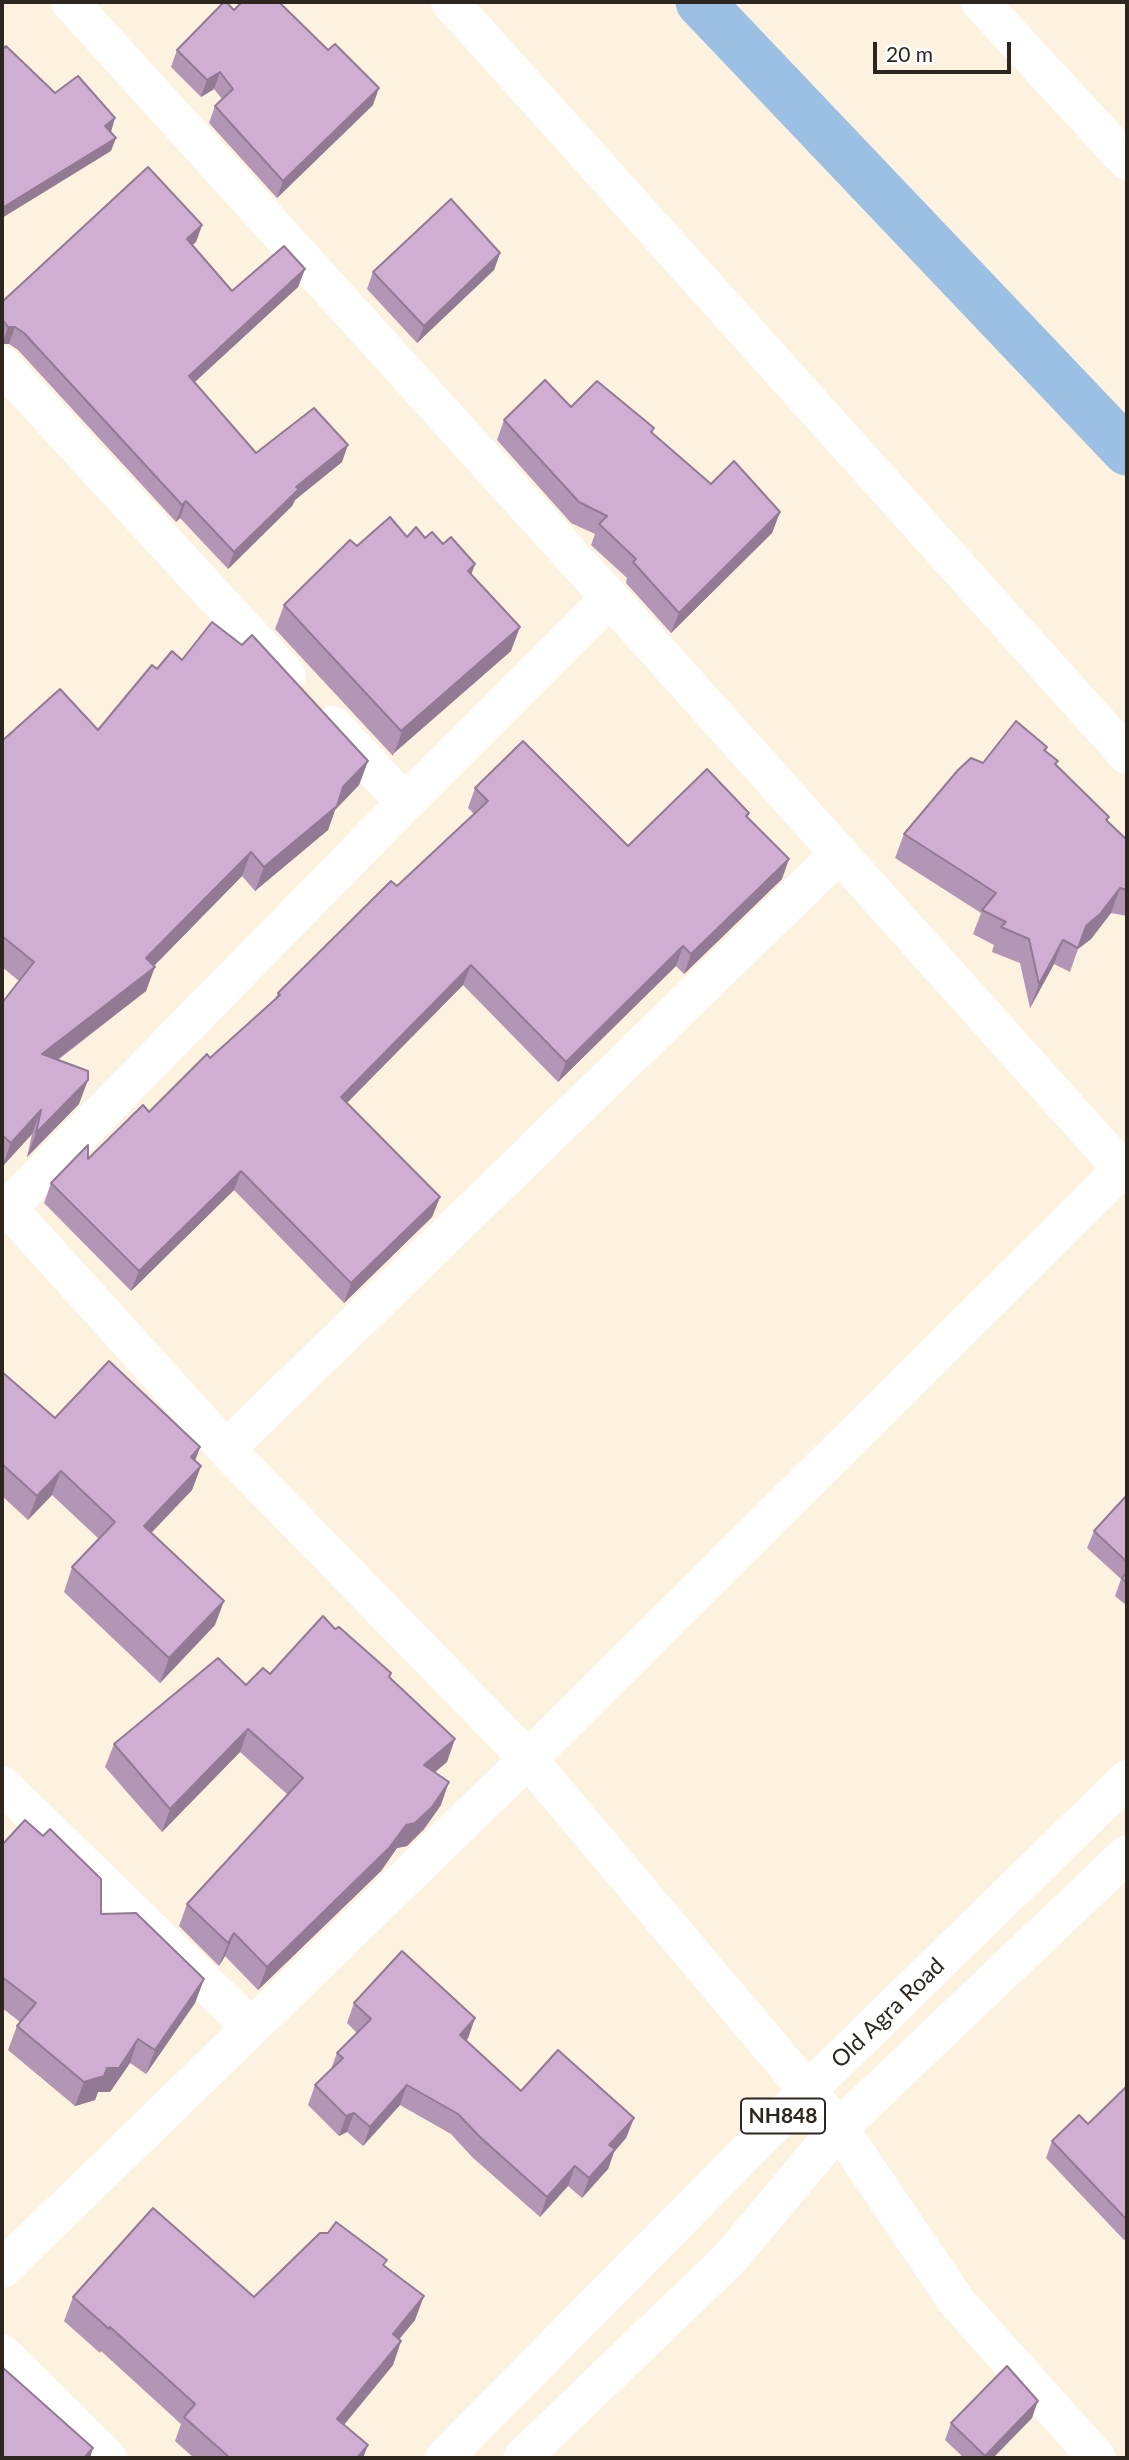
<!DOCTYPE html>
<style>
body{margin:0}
#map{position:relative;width:1129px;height:2460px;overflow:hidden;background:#fdf1df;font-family:Lato,sans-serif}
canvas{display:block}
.frame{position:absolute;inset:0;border:4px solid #2c261e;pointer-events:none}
.scale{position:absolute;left:873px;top:42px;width:138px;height:32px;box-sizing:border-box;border:4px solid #2c261e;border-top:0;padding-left:9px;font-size:21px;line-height:24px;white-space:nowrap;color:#2c261e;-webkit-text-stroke:5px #fff;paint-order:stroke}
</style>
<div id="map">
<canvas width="1129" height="2460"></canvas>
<div class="frame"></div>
<div class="scale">20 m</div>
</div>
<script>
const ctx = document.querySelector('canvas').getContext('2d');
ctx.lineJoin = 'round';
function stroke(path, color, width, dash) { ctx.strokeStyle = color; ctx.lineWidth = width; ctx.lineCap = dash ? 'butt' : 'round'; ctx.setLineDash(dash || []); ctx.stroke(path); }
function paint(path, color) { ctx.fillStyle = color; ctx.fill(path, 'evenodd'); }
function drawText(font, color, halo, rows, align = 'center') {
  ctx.font = font + ' Lato,sans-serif'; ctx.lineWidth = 5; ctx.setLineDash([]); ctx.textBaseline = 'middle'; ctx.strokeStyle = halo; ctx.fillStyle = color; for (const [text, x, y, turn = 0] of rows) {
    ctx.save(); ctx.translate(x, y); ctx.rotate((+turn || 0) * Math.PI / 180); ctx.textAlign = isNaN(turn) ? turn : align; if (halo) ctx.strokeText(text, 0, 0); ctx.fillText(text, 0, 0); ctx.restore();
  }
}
const canal = new Path2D(`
 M700,2L1127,451`);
const minor = new Path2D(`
 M70,2L610,598L405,803
 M450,2L1127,755
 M980,2L1127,161
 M2,365L287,675
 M610,598L1122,1169
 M333,725L405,803L8,1208L226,1449L528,1759L839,2128L957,2302L1097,2458
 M226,1449L840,853
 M2,1785L250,2026
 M2,2269L528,1759L1127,1164
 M2,2353L108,2458`);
const highway = new Path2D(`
 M444,2458L807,2091L1127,1779
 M522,2458L730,2258L839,2128L1127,1854`);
const wall = new Path2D(`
 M234,10L373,105L277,198L209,123L215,106L222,99L214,89L201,97L171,67L177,50Z
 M202,225L196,242L192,245L232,291L305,269L298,287L194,382L256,453L342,462L295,500L292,506L228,569L180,518L176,522L18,350L9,344L2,343V302Z
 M500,253L494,270L417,343L367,289L373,272Z
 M571,407L654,428L652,434L711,484L780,512L772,533L671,633L626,583L627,578L591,545L595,534L571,523L497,440L504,420Z
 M407,537L443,544L475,564L471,575L511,651L394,753L393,756L275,629L284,605L357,546Z
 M182,660L368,761L359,785L335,810L328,830L255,891L242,876L154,966L146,991L58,1060L79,1104L27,1157L32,1134L2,1167V1003L19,981L2,967V741L98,730L157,669Z
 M1047,747L1046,752L1056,765L1108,821L1127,840V916L1111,913L1091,939L1078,949L1070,972L1054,964L1030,1008L1020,963L992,952L994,945L973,934L981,913L895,858L904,834L983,763Z
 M475,788L628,846L749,813L748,817L782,879L684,974L676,966L558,1082L463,985L347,1103L440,1197L432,1217L344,1303L234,1190L131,1291L44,1203L51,1183L88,1159L149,1112L275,999L278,993L397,886L474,814L468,808Z
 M2,1372L55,1418L200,1447L195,1461L201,1466L192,1490L151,1533L215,1625L160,1683L64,1592L72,1567L99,1539L52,1495L28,1520L2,1496Z
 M1127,1495V1606L1115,1596L1121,1579L1087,1548L1094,1531Z
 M270,1674L389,1678L447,1762L435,1772L441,1805L424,1829L407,1846L397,1848L381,1871L258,1990L225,1956L219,1966L179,1926L187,1904L288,1795L240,1752L162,1832L105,1767L114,1744Z
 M2,1845L101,1914L204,1979L195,2003L146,2074L130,2063L110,2092H98L95,2100L75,2106L8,2050L17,2026L20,2022L2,2008Z
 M354,2003L475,2018L468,2038L466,2041L521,2091L634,2118L626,2138L614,2152L608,2169L582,2198L568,2186L540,2217L472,2157L451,2134L400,2105L363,2146L347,2132L339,2136L308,2105L315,2085L331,2069L337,2053L357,2033L347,2023Z
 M1127,2086V2237L1124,2240L1046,2158L1052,2141L1088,2124Z
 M385,2266L415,2320L399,2339L401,2341L393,2365L344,2425L363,2458H194L175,2441L181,2424L101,2351L100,2353L64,2321L73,2297H254Z
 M1032,2418L993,2458H964L945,2440L951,2423Z`);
const shadedWall = new Path2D(`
 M220,72L214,89L201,97L207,80Z
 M379,88L373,105L277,198L283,181Z
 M115,118L111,132L105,126Z
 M116,138L111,151L2,218V208Z
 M202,225L196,242L181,256L187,239Z
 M500,253L494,270L417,343L424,326Z
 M305,269L298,287L183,393L189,376Z
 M8,327H15L9,344H2Z
 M348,445L342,462L295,500L292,506L228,569L234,552L296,487Z
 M186,501L180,518L176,522L182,505Z
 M780,512L772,533L671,633L679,613Z
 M475,564L466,588L468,571Z
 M520,627L511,651L394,753L402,732L401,731Z
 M368,761L359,785L335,810L328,830L255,891L264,867Z
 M251,852L242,876L143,977L155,967L146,991L33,1078L42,1054L146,958Z
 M789,859L782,879L684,974L691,954Z
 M1120,888L1111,913L1091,939L1078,949L1086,926Z
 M1063,940L1054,964L1030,1008L1039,984Z
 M683,946L676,966L558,1082L566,1062Z
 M471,965L463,985L334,1116L341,1097Z
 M88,1080L79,1104L27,1157L36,1133Z
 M41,1110L32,1134L2,1167L11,1143Z
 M241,1171L234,1190L131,1291L139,1271Z
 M440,1197L432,1217L344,1303L351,1283Z
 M200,1447L191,1471V1457Z
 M201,1466L192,1490L135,1550L144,1526Z
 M61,1471L52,1495L28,1520L37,1496Z
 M224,1601L215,1625L160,1683L169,1658Z
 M248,1729L240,1752L162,1832L170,1809Z
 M455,1739L447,1762L416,1788L424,1765Z
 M449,1782L441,1805L424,1829L407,1846L397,1848L381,1871L258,1990L267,1967Z
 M234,1933L225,1956L219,1966L228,1943Z
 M204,1979L195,2003L146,2074L155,2050Z
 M475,2018L468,2038L452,2055L460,2035Z
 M138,2039L130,2063L110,2092H98L95,2100L75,2106L84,2082L107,2068Z
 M407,2085L400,2105L363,2146L370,2127Z
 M354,2113L347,2132L339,2136L346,2116Z
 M634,2118L626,2138L614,2152L608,2169L582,2198L589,2178L609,2145Z
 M575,2166L568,2186L540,2217L547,2197Z
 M424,2296L415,2320L384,2358L393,2334Z
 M401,2341L393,2365L328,2444L337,2419Z
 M1038,2401L1032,2418L993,2458H984L985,2456Z
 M368,2445L363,2458H357Z
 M93,2448L90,2458H84Z`);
const building = new Path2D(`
 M224,2H226L234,10L242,2H279L328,50L335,44L379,88L283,181L215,106L233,89L220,72L207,80L177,50Z
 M2,45L5,48L6,46L55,93L78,76L115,118L105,126L116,138L2,208Z
 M148,167L202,225L187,239L232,291L284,246L305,269L189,376L256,453L314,408L348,445L296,487L299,489L234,552L186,501L182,505L24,333L15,327H8L2,319V302Z
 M451,199L500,253L424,326L373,272Z
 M545,380L571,407L597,381L654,428L651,432L711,484L734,461L780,512L679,613L633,562L636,559L599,524L607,516L579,502L504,420Z
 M390,517L407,537L416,527L425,538L432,532L443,544L451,537L475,564L468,571L520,627L401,731L402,732L284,605L350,540L357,546Z
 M212,622L242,645L252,635L368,761L343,787L337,806L264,867L251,852L146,958L155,967L42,1054L88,1071V1080L36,1133L41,1110L11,1143L2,1135V1003L34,962L2,936V741L60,689L98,730L152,665L157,669L172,651L182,660Z
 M1016,721L1047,747L1044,750L1058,761L1055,764L1109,817L1106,820L1127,840V890L1120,888L1100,914L1086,926L1078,948L1063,940L1039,984L1029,939L1001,927L1006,922L982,910L996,893L904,834L958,770L971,758L983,763Z
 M523,741L628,846L707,769L749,813L746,816L789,859L691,954L683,946L566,1062L471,965L341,1097L440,1197L351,1283L241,1171L139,1271L51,1183L88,1145V1159L143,1105L149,1112L207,1054L210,1058L280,995L278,993L391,881L397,886L488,801L475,788Z
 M109,1361L200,1447L191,1457L201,1466L144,1526L224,1601L169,1658L72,1567L115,1522L61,1471L37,1496L2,1464V1372L55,1418Z
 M1127,1495V1562L1094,1531Z
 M1127,1572V1584L1122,1578Z
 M323,1616L335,1629L339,1627L391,1673L389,1677L455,1739L424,1765L449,1782L432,1807L415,1823L406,1825L389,1848L267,1967L234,1933L228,1943L187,1904L303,1778L248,1729L170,1809L114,1744L218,1658L246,1685L263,1668L270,1674Z
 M25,1820L43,1836L50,1829L101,1879V1914L136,1913L204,1979L155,2050L138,2039L119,2068H107L104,2076L84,2082L17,2026L36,2003L2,1977V1845Z
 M402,1951L475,2018L460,2035L521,2091L558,2050L634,2118L609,2145L615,2149L589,2178L575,2166L547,2197L480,2137L458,2114L407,2085L370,2127L354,2113L346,2116L315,2085L343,2058L337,2053L371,2019L354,2003Z
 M1127,2086V2220L1052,2141L1079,2115L1088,2124Z
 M153,2208L254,2297L320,2233H328L336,2222L387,2260L383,2265L424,2296L393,2334L401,2341L337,2419L368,2445L357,2458H230L184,2417L195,2404L110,2327L109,2329L73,2297Z
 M1007,2366L1038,2401L985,2456L951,2423Z
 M2,2367L93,2448L84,2458H2Z`);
const shields = [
 [783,2116,84]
];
const shieldNames = [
 ["NH848",783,2116]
];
const streetNames = [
 ["Old Agra Road",888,2013,-44]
];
stroke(canal, '#9cc0e4', 49);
stroke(minor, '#fff', 38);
stroke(highway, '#fff', 38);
paint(wall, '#b396b5');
paint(shadedWall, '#927a94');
paint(building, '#d0aed3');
stroke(building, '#927a94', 2);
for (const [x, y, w] of shields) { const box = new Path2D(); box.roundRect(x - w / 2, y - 17.5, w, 35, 5); ctx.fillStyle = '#fff'; ctx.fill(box); stroke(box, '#2c261e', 2); }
drawText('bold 21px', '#2c261e', null, shieldNames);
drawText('23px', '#2c261e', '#fff', streetNames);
</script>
